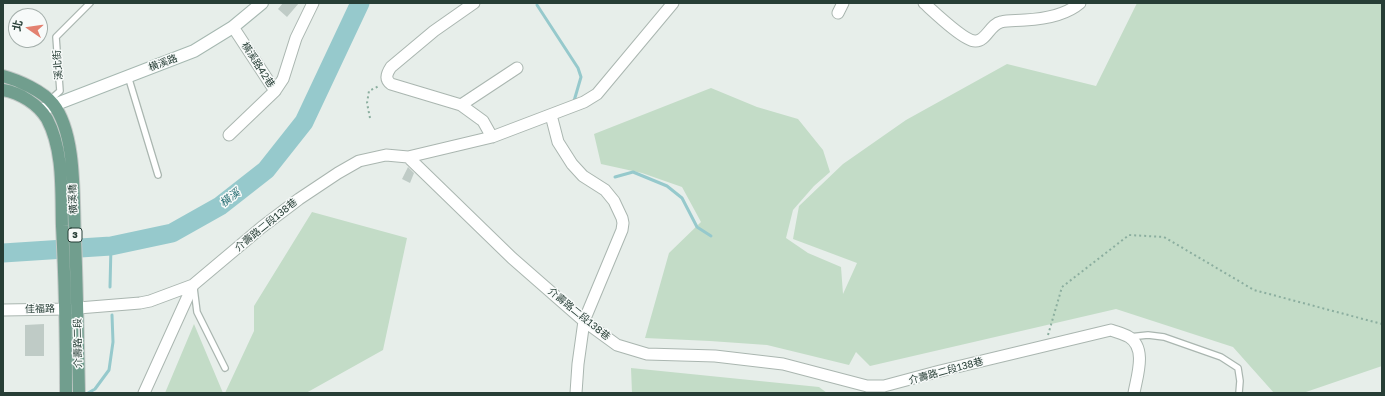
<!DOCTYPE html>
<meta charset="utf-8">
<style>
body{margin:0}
#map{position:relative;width:1385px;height:396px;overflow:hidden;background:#e7eeea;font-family:"Golos Text","Noto Sans TC",sans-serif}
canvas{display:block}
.frame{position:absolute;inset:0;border:4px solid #273e36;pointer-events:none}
.north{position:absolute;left:8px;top:8px;width:40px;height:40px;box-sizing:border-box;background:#f7faf9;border:1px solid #a4afab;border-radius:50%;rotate:283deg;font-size:11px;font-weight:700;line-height:16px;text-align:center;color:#273e36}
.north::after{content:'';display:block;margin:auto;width:14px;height:18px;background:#e38170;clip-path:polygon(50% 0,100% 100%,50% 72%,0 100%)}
</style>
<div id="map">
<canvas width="1385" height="396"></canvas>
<div class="frame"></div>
<div class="north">北</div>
</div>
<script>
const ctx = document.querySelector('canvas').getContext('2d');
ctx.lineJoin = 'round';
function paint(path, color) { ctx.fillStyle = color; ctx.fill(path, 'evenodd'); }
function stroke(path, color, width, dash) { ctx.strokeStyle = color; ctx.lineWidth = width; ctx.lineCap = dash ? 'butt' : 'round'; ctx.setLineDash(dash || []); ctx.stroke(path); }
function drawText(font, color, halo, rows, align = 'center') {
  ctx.font = font + ' "Golos Text","Noto Sans TC",sans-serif'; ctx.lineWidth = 3; ctx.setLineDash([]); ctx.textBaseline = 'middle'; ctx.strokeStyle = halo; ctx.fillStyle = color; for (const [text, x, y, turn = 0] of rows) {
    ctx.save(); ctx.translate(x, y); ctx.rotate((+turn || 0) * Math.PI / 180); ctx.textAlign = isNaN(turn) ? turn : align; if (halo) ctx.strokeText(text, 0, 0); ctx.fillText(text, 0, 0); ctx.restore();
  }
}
const green = new Path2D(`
 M1137,3H1382V366L1303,393H1274L1233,347L1116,309L870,366L856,352L849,365L767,345L710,341L645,338L669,253L701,222L682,187L642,173L601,164L594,134L711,88L757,107L798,119L823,150L830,172L814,186L793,210L786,238L808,253L841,267L843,294L857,263L793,239L799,206L843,164L906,120L1007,64L1096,86Z
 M312,212L407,238L383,350L306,393H225L254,331V306Z
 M194,324L223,393H165Z
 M631,368L819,387L827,393H632Z`);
const stream = new Path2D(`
 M537,5L578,68L581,77L574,101
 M615,177L633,172L667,186L682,198L697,227L711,236
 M110,287L111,246
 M88,393L95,389L109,370L113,342L112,315`);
const river = new Path2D(`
 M3,253L111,246L172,233L220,206L266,170L304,122L360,3`);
const building = new Path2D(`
 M283,3H299L287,17L278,9Z
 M408,167L414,173L410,183L402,179Z
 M44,324V356H25V325Z`);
const path = new Path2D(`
 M370,118L367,103L369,91L379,86
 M1048,335L1062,287L1129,235L1164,237L1254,290L1382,324`);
const service = new Path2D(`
 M128,76L158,175
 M50,100L60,91L56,37L90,3
 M194,288L197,312L225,368
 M1129,337L1148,335L1164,337L1221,357L1238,368L1240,381L1239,393`);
const minor = new Path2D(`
 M474,3L434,31L391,67C387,73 384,79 391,84L461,105L483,121L492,137
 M924,3C933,11 964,41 975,41C986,42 990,24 1001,22C1009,20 1017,21 1025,20C1043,19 1066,15 1080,3
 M838,13L843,3
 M275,91L283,79L296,38L313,3
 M461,105L517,68
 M551,115L558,142L572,164L583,176L605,190L614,201L622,218L623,223L622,230L584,321L578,364L576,393
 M229,135L275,91L233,27
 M408,157L512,258L584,321L617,345L647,354L715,356L783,364L867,386H884L940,371L1111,330C1116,332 1124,334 1129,337C1147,348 1137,376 1134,393
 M3,310L66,309L140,303L150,301L193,285L262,227L299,199L338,173L359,161L386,155L408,157L492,137L584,102L597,94L673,3
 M144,393L193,285`);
const secondary = new Path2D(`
 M41,110L194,51L233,27L262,3`);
const primary = new Path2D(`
 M3,76C18,80 43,91 53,104C77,134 73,200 75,238C77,289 78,341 79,393
 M3,90C20,93 38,104 47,119C64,151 61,192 62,226C65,282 66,337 66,393`);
const shields = [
 [75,235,14]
];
const shieldNames = [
 ["3",75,235]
];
const streetNames = [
 ["橫溪路",163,63,-20],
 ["溪北街",58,65,-94],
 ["橫溪路42巷",258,65,57],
 ["橫溪橋",73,199,-92],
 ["介壽路二段138巷",266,225,-39],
 ["佳福路",40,309,-1],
 ["介壽路二段138巷",579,314,39],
 ["介壽路二段",78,343,-91],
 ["介壽路二段138巷",946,371,-15]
];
const waterNames = [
 ["橫溪",230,198,-37]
];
paint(green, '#c3dcc7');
stroke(stream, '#96c9cc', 3);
stroke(river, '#96c9cc', 19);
paint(building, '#bfcbc6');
stroke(service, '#aab6b0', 8);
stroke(minor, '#aab6b0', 13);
stroke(secondary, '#a6b8b1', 14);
stroke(primary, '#c3c9c7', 14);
stroke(path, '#8bae9f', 2, [2, 3]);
stroke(service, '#fff', 5.5);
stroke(minor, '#fff', 11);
stroke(secondary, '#fff', 12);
stroke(primary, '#719e8e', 12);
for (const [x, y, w] of shields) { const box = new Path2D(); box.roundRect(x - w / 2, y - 7, w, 14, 3); ctx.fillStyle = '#f7faf9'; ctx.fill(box); stroke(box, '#273e36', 1); }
drawText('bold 9px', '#273e36', null, shieldNames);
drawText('10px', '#273e36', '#f7faf9', streetNames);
drawText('italic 11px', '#286f74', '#f7faf9', waterNames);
</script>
